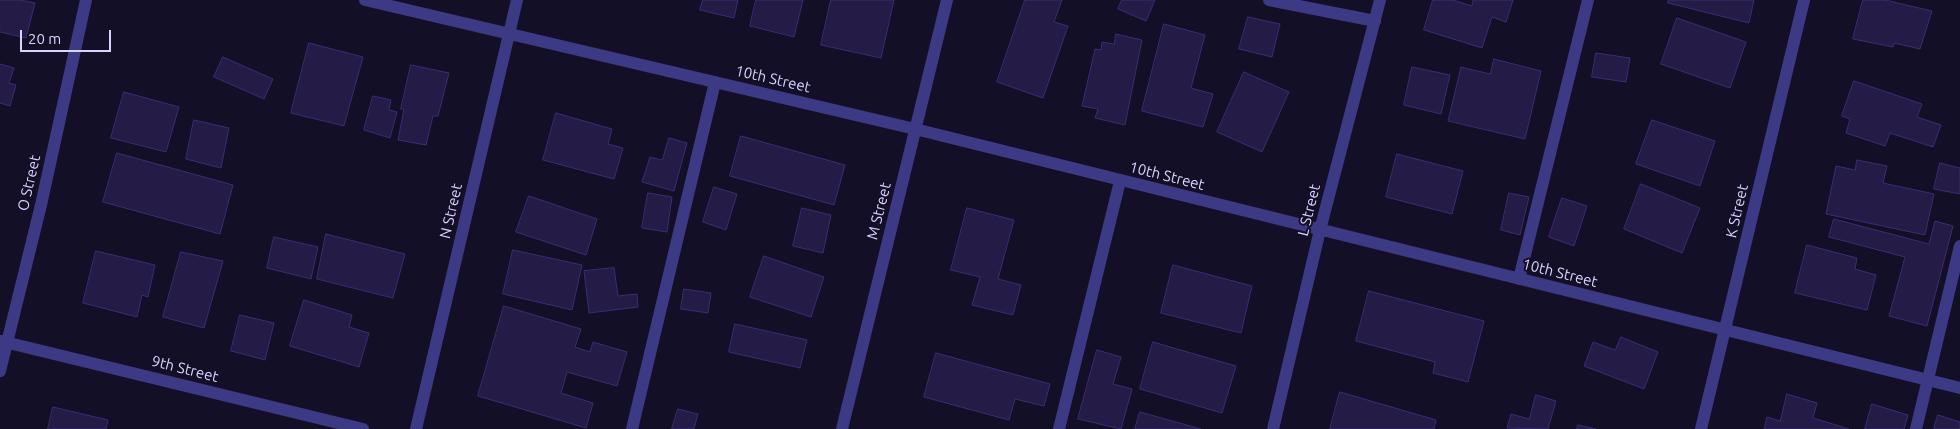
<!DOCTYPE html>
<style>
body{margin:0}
#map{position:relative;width:1960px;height:429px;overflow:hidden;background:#130f26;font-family:Ubuntu,sans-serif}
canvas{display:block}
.scale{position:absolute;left:20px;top:30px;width:91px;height:22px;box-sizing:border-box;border:2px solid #d9d4ff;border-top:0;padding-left:6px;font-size:15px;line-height:18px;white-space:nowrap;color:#d9d4ff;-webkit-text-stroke:4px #130f26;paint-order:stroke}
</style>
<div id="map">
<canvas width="1960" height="429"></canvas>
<div class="scale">20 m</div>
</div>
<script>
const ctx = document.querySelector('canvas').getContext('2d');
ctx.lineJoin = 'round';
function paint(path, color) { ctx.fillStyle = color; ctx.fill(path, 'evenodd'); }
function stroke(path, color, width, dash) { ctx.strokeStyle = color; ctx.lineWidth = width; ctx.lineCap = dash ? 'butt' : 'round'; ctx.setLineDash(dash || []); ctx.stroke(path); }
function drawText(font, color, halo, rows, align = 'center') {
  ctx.font = font + ' Ubuntu,sans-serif'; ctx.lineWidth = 4; ctx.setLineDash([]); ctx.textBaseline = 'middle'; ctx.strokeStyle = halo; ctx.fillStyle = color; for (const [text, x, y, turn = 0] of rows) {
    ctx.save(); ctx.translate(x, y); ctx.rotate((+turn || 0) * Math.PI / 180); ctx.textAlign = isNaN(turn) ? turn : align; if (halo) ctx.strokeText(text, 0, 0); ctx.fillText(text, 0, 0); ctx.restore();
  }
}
const building = new Path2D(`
 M0,0H21L35,3L26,38L0,32Z
 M703,0H738L734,18L700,10Z
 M756,0H803L794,37L750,26Z
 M831,0H894L881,58L821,45Z
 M1025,0H1062L1054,22L1068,26L1043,98L997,82Z
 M1122,0H1155L1146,21L1118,9Z
 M1433,0H1453L1472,6L1473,0H1513L1506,22L1492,17L1482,48L1424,30Z
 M1669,0H1754L1749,23L1668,3Z
 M1863,0H1885L1932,11L1920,49L1894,43L1893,47L1853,39Z
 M1248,17L1280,24L1272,57L1239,49Z
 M1677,18L1746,42L1730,88L1661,64Z
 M1164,24L1205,35L1191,88L1213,94L1203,127L1142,111Z
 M1116,34L1142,40L1125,125L1095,118L1098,109L1082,106L1095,49L1101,50L1102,42L1114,44Z
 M309,43L363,57L344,126L291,113Z
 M1596,53L1630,58L1626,82L1592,77Z
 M223,57L273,79L264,99L214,77Z
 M1494,59L1541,71L1525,139L1448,121L1461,67L1490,74Z
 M0,64L14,68L9,83L16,85L10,106L0,103Z
 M411,65L449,73L438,116H433L426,145L398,140L404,109H401Z
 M1412,67L1450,75L1441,114L1404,105Z
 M1244,72L1289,92L1262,152L1217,132Z
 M1854,81L1922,104L1917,117L1941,125L1933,147L1890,133L1885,146L1846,133L1850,119L1842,116Z
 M124,92L179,107L166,152L111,138Z
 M373,96L391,100L389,110L397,112L390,138L364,130Z
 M556,113L612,129L608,144L623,148L614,179L543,160Z
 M194,120L229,128L221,168L186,159Z
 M1652,120L1715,141L1700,186L1636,164Z
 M741,136L845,165L834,205L730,176Z
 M669,138L687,143L674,191L642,182L650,157L662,160Z
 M117,153L233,185L220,234L103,202Z
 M1397,154L1463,171L1452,214L1386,197Z
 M1857,160L1887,166L1883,183L1934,194L1925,235L1826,214L1836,166L1855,170Z
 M1940,163L1960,168V194L1934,189Z
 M1641,184L1700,208L1682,253L1624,229Z
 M714,187L737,194L726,230L703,222Z
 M648,193L672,197L667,232L642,228Z
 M1509,193L1529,197L1520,235L1501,230Z
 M529,196L597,219L586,255L516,232Z
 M1562,198L1587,206L1574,246L1549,237Z
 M802,208L831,215L823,253L793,246Z
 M967,208L1014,220L998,279L1021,285L1013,315L972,305L980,277L951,270Z
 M1834,219L1929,244L1935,221L1953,226L1927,326L1889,316L1905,257L1829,237Z
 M326,234L405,254L393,298L317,279Z
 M274,237L318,247L311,279L267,268Z
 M1807,245L1857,258L1855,269L1876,275L1867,310L1795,293Z
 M513,250L582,265L572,310L503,294Z
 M96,251L155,265L148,297L142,295L137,317L83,303Z
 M181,252L223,261L204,328L163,317Z
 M764,256L824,277L811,317L750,297Z
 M1173,265L1252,286L1241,333L1161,313Z
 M614,268L618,296L637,294L638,307L589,313L584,271Z
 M684,289L711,293L708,313L681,309Z
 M1369,291L1484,321L1468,382L1433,373L1435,362L1356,341Z
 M304,300L352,315L349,327L369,333L359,367L290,346Z
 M504,306L581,329L575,347L590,352L593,342L627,352L617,386L567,372L561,393L593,403L586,428L478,396Z
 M240,315L274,323L265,360L231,351Z
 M735,324L807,340L800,368L729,352Z
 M1621,337L1658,352L1644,389L1584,366L1593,342L1615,350Z
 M1153,342L1236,366L1222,413L1140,389Z
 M1097,350L1121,357L1113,384L1132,389L1121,429L1078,419Z
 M936,353L1050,384L1044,406L1015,399L1009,420L924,397Z
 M1340,392L1436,420L1434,429H1330Z
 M1787,394L1817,403L1813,418L1849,429H1764L1767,417L1780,421Z
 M1536,395L1556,401L1548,429L1507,428L1511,414L1529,419Z
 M1872,404L1908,415L1904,429H1865Z
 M53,407L108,420L106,429H48Z
 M678,409L698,414L694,429H672Z
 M1140,412L1201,429H1135Z
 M1938,415L1960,422V429H1934Z
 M1578,425L1596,429H1577Z`);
const service = new Path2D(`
 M1269,0L1375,21
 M1519,279L1588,0
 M632,429L715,82
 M1059,429L1120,181
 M1916,429L1960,246`);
const minor = new Path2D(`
 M365,0L915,129L1960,388
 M1,341L363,429
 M0,371L41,205L86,0
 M416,429L517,0
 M842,429L947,0
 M1273,429L1320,230L1380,0`);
const tertiary = new Path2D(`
 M1701,429L1804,0`);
const streetNames = [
 ["10th Street",773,79,13],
 ["10th Street",1167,176,14],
 ["O Street",29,183,-77],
 ["L Street",1309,210,-76],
 ["N Street",451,211,-77],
 ["M Street",879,211,-76],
 ["K Street",1737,211,-77],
 ["10th Street",1560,273,14],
 ["9th Street",185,369,14]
];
paint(building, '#241b47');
stroke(building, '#3b2d73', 1);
stroke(service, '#3d3a85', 12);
stroke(minor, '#3d3a85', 12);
stroke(tertiary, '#3d3a85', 12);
drawText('15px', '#d9d4ff', '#130f26', streetNames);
</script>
